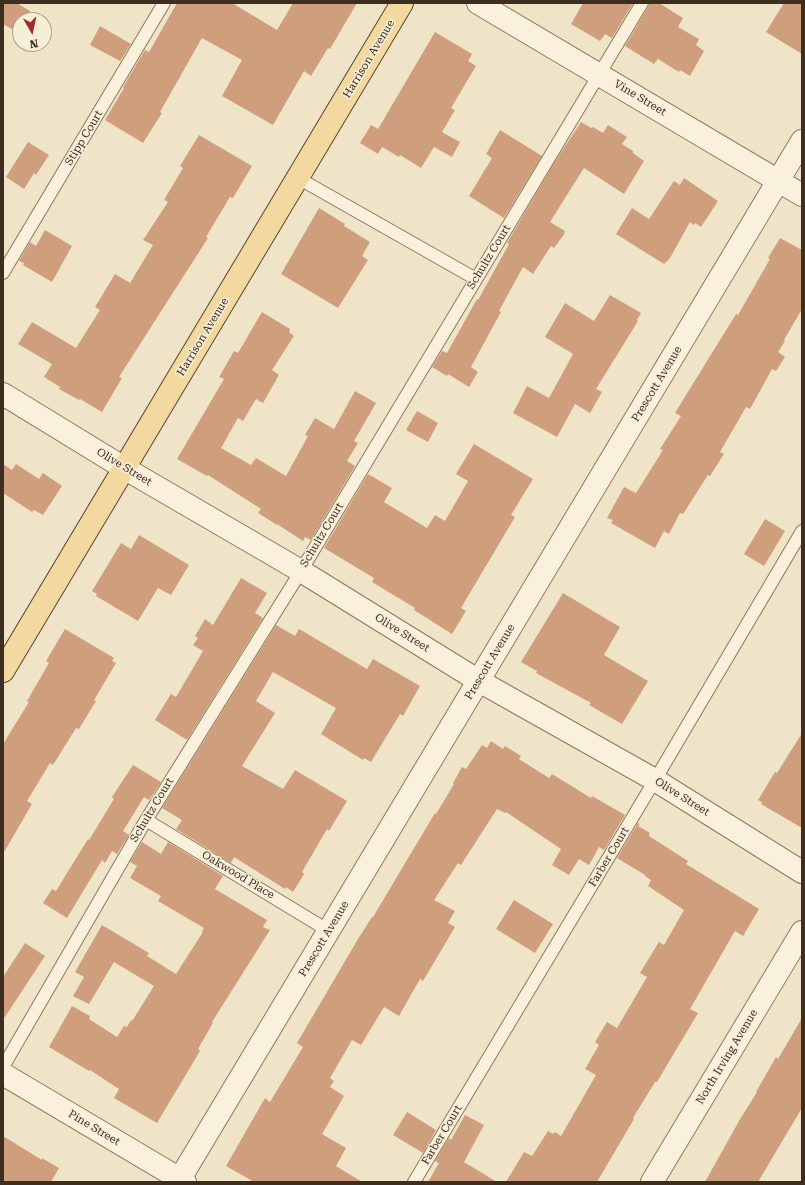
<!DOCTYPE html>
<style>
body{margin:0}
#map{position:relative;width:805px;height:1185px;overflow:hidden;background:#f0e4c8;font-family:"Roboto Serif",serif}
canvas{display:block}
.frame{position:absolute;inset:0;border:4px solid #3d2e20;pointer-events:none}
.north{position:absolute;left:12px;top:12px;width:40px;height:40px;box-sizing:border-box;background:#f7eed8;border:1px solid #ada18e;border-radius:50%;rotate:171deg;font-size:11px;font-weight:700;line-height:16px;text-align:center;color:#3d2e20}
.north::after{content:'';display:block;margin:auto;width:14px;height:18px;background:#9e2a2b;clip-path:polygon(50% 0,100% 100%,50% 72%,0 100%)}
</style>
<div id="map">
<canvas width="805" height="1185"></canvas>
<div class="frame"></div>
<div class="north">N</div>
</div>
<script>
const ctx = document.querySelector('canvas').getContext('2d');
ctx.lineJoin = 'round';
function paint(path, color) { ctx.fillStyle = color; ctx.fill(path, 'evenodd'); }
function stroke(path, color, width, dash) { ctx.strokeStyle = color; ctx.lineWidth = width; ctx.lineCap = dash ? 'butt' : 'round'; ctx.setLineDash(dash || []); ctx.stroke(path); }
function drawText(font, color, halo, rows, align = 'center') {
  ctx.font = font + ' "Roboto Serif",serif'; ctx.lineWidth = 3; ctx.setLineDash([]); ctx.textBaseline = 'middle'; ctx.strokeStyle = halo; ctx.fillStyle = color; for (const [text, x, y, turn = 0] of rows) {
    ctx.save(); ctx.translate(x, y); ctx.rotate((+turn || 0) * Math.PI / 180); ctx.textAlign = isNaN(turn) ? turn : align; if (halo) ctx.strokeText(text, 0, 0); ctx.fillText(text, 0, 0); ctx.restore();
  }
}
const building = new Path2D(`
 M3,3H17L30,11L25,20H20V28L17,32L3,24Z
 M177,3H232L277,30L293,3H357L330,49L328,48L311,76L304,71L273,125L222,96L242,60L202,38L160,112L162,113L143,143L105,120L124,88L123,87L145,50L149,52Z
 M583,3H633L612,38L605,34L600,41L571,24Z
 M649,3H659L683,18L678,27L699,39L696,45L704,51L690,76L680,70L679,72L658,59L654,64L625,46L648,7Z
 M784,3H802V54L766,32Z
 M100,26L131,44L120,61L90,45Z
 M435,32L472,54L468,61L476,66L451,108L455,110L442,132L460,142L452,157L434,147L421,168L400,155L399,157L382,147L378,154L360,143L371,125L378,129Z
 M581,122L591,128L593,127L603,133L608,125L627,137L622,144L633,151V153L644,161L624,194L584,168L550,222L565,231L564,233H565L554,248L551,246L533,274L523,267L499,311L501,312L471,367L478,372L469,387L448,374L447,376L432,367L442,351L447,353L477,299L478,300L509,244L507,243L554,163Z
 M500,130L542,156L504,218L469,196L492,158L486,154Z
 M199,135L252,166L233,198L230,197L206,237L208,238L119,377L122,378L102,412L80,399L79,400L59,389L60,387L44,377L52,364L18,344L32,322L76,348L100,310L95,307L115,274L130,283L153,245L143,240L168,202L164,200L183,168L180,166Z
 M28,142L49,155L36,175L34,173L24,189L6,177Z
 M684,178L718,201L701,227L695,223L694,225L690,222L670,258L664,264L616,234L632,208L649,219L674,181L680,185Z
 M319,208L345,224L344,226L370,242L362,256L368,260L338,308L281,274Z
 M45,230L72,246L52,282L23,265L24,263L19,261L30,242L36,246Z
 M780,238L802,250V309L784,340L785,341L778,352L785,357L776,371L772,369L750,409L746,407L720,452L724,454L710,476L708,475L683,514L680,513L669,534L664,531L655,548L611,523L613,520L607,518L624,487L636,493L663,450L660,449L681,416L675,413L736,314L738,315L770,259L768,258Z
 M610,295L641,313L637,320L638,321L596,389L602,392L590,413L575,404L557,437L513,413L527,386L549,398L573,354L545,337L565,303L594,321Z
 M262,312L290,329L289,332L294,336L272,370L279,375L263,403L256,399L243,421L238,418L221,448L251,465L256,458L286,476L308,436L305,435L315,418L334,429L355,391L376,403L354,441L358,443L347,461L355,466L311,540L305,537L303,541L277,524V525L258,513L261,509L208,475L207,476L177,459L224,379L219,377L234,351L238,353Z
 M417,411L438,423L428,442L406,430Z
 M474,444L533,479L511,515L515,517L461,608L466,611L452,634L414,610L415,608L372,582L374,578L324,548L368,474L392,488L384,502L427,528L435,515L445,521L468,481L456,474Z
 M3,464L12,470L16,464L39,479L43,473L62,486L43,515L34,510L32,512L3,493Z
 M765,519L785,531L764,566L744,554Z
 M139,535L189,565L171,595L158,588L138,621L96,596L97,594L92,591L121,543L131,549Z
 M241,578L267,593L255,613L263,618L187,740L155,720L171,694L176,697L203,651L193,645L198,638L195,636L205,619L213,625Z
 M563,593L620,627L604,655L648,681L622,724L589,705L591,703L536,673L537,671L521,662Z
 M276,625L295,636L299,629L367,669L373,659L420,686L403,716L400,714L371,762L364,758L363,760L321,734L336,708L273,672L256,701L275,713L242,766L283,789L295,770L347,801L329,831L327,829L302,872L304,874L293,892L286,887L285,889L234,857L231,863L176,829L182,820L162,808Z
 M65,629L114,658L112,661L116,663L94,700L96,701L79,729L76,728L53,765L50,763L27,801L32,804L3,854V744L29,702L27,701L49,663L46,661Z
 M802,733V828L761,804L762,802L758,800L775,772L777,773Z
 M491,741L503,749L505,746L521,756L519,759L549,778L552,774L591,798L592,796L625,815L604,850L599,847L589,865L579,859L569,875L552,865L561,849L506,812L505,813L497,809L461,865L458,863L434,900L455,911L448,923L455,927L423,981L420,979L399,1016L384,1007L361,1045L352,1040L330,1078L334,1081L330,1087L344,1096L322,1134L346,1148L336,1166L362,1182H254L226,1166L265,1098L270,1102L303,1047L297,1043L358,939L372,917H373L435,813L436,814L454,784L453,783L462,767L466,769L482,745L487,748Z
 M133,765L161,782L149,800L144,797L123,831L129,835L117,854L112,851L105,863L102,860L67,918L43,903L52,889L56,891L88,839L89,840L114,799L112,797Z
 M638,823L640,824L638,826L650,833L649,836L688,861L686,864L759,909L743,936L735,931L690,1009L698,1013L657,1082H655L633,1118L634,1119L597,1182H506L524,1152L532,1156L548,1131L553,1134L555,1132L561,1136L596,1075L585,1069L599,1045L595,1042L607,1022L617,1028L647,977L640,973L659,942L664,945L684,910L648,886L651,880L645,876V875L617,858Z
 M142,842L161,854L168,842L223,876L215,889L267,920L263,927L270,930L212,1022L213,1023L198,1049L200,1051L157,1123L114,1098L119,1089L90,1070L89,1071L49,1047L72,1006L90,1016L89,1019L117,1037L124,1026L127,1027L131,1020L132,1021L154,986L114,962L89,1004L73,996L84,977L75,972L102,925L149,953L147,956L176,974L203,932L202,931L204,928L158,901L161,896L130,878L137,866L130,862Z
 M514,900L553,924L535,953L496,929Z
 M25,943L45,956L3,1020V977Z
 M802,1018V1108L771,1160L758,1182H705L739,1121L757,1092H756L776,1057L778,1059Z
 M407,1112L436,1130L423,1153L393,1135Z
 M465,1115L484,1125L464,1162L497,1182H428L439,1163L435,1161L449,1138L451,1140Z
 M3,1136L42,1160V1158L59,1168L51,1182H3Z`);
const service = new Path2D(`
 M298,178L476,279
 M3,273L164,3
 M146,820L329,931
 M3,1067L146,820L301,571L642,3
 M414,1182L655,780L802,531`);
const minor = new Path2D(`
 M478,3L802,195
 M3,394L124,468L301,571L479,681L655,780L802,872
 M3,1074L185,1182
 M178,1182L802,141
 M652,1182L802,932`);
const primary = new Path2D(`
 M3,671L402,3`);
const streetNames = [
 ["Harrison Avenue",369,59,-59],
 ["Vine Street",640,98,31],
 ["Stipp Court",84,138,-59],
 ["Schultz Court",489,257,-59],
 ["Harrison Avenue",203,337,-59],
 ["Prescott Avenue",657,384,-59],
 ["Olive Street",124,467,31],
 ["Schultz Court",322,535,-59],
 ["Olive Street",402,633,32],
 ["Prescott Avenue",490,662,-59],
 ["Olive Street",682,797,32],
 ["Schultz Court",152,810,-59],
 ["Farber Court",609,857,-59],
 ["Oakwood Place",238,875,31],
 ["Prescott Avenue",324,939,-59],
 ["North Irving Avenue",727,1057,-59],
 ["Pine Street",94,1128,31],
 ["Farber Court",442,1135,-59]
];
paint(building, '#cf9f7d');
stroke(service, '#8d765c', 14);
stroke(minor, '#8d765c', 24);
stroke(primary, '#5b4430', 24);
stroke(service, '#faf1dc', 12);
stroke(minor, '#faf1dc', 22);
stroke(primary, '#f3d9a0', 22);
drawText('11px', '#3d2e20', '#f7eed8', streetNames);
</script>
